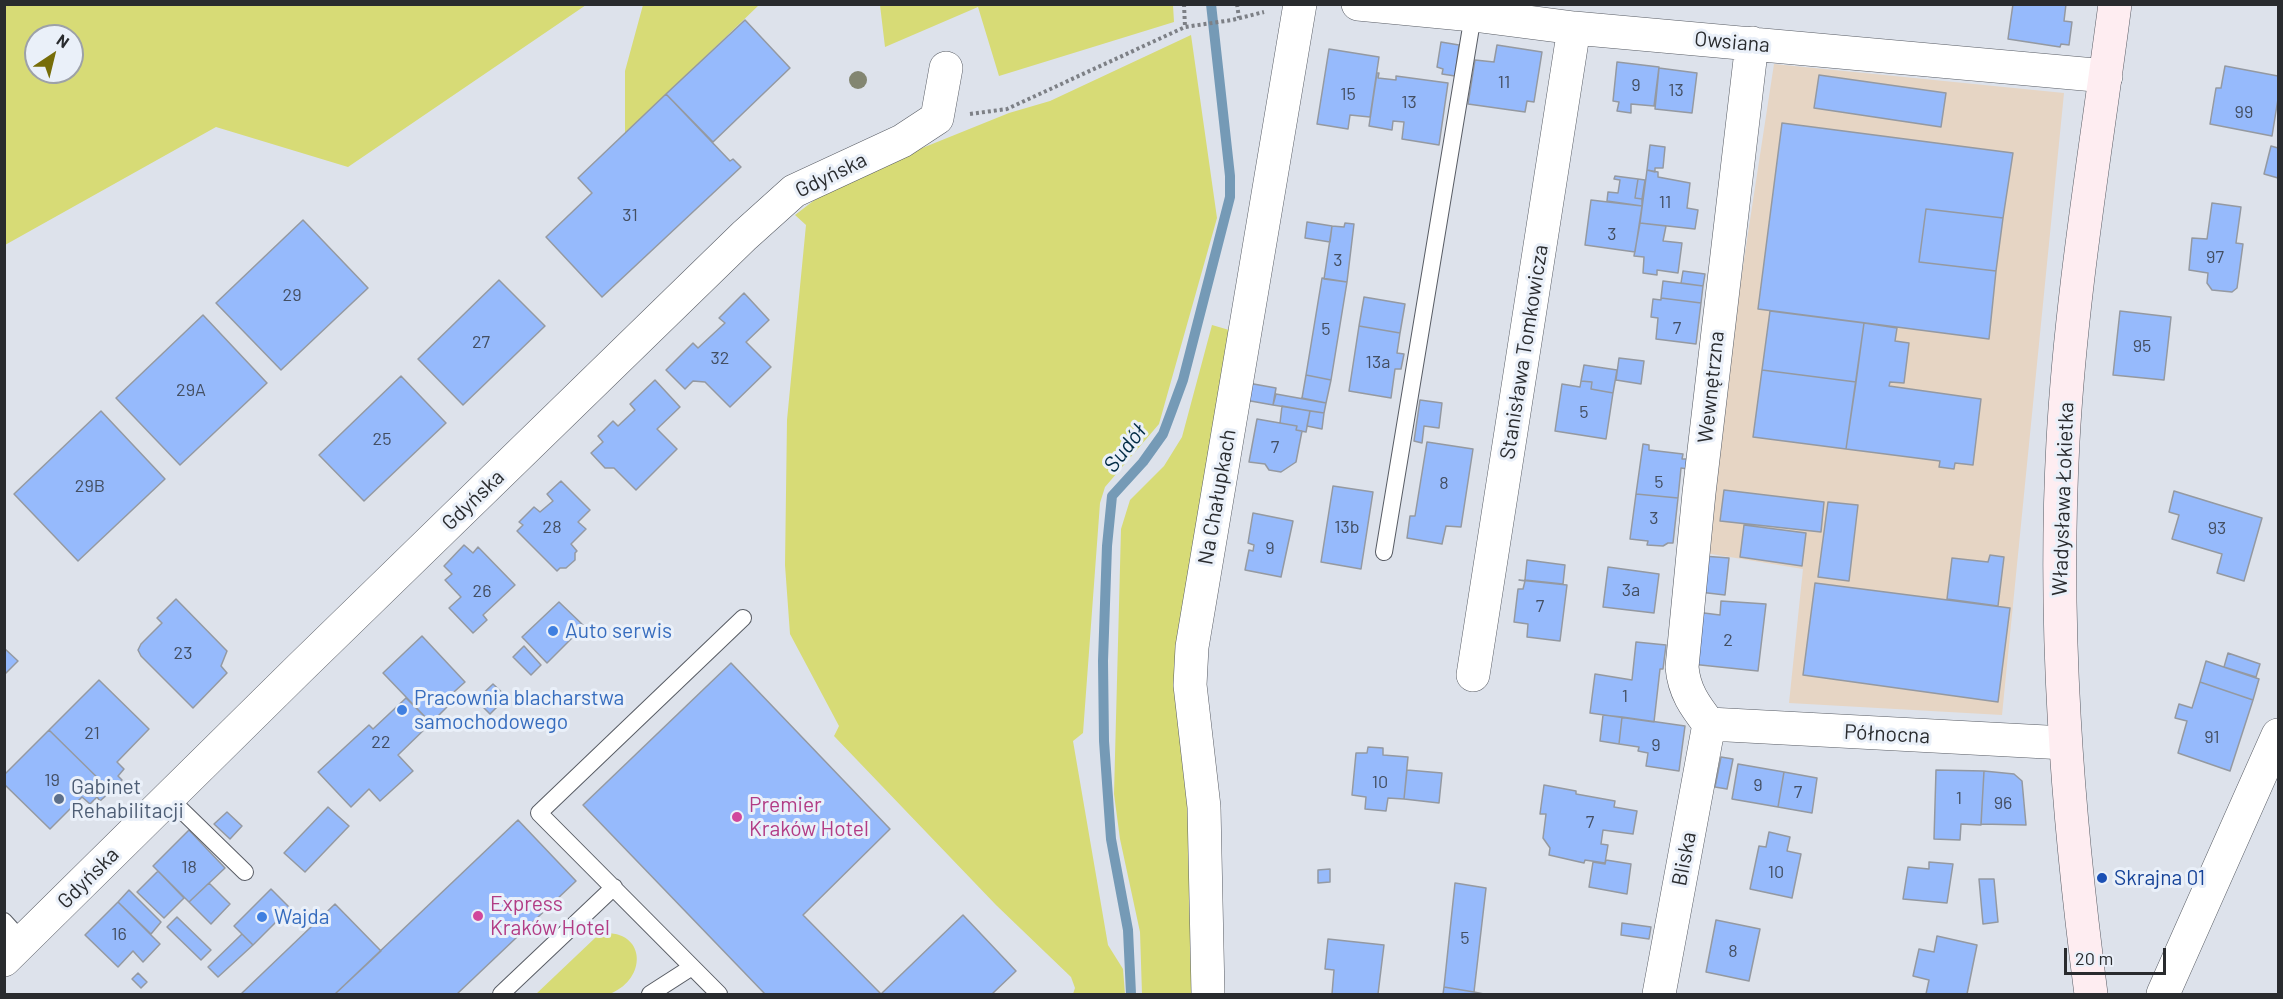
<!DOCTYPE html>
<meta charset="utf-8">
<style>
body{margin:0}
#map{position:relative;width:2283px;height:999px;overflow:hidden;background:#dde2eb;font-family:Barlow,sans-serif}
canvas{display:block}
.frame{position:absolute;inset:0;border:6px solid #292b2e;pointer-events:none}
.north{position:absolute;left:24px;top:24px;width:60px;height:60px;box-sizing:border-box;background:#eaf0f9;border:2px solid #9da1a8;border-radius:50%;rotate:35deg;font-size:16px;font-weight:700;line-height:24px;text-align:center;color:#292b2e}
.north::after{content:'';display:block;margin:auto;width:21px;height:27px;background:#776d09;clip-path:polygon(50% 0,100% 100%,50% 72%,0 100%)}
.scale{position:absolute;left:2064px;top:948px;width:102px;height:27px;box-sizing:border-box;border:3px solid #292b2e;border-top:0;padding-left:8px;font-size:18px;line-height:21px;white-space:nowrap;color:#292b2e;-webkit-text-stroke:4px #eaf0f9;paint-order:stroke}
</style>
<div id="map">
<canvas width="2283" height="999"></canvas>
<div class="frame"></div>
<div class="north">N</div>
<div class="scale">20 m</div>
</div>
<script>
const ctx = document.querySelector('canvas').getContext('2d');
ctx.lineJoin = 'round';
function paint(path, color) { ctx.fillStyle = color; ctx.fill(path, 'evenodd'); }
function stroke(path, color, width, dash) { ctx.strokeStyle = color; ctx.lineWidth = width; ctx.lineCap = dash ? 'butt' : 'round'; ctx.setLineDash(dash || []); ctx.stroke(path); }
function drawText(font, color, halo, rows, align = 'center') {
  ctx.font = font + ' Barlow,sans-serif'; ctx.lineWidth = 6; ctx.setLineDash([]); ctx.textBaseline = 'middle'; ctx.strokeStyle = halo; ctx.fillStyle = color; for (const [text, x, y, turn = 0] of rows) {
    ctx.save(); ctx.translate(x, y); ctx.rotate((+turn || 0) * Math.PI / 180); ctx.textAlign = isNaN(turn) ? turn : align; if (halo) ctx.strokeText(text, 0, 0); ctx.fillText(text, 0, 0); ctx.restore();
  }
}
const industrial = new Path2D(`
 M1774,64L2064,93L2002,715L1789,703L1803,569L1699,552Z`);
const green = new Path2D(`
 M5,4H586V5L348,167L216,127L5,245ZM36,36H72V72H36Z
 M643,5H759L625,134V71Z
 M880,5H1173L1174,22L999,76L978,7L885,47Z
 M1191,35L1217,218L1159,424L1105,487L1100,503L1083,733L1073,741L1108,945L1123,969L1125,994H1073L1075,988L1071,977L996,905L834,736L839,726L790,634L785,565L787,420L806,225L795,215L838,182L1009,113L1050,101Z
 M1212,325L1236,332L1191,837L1193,994H1142L1140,932L1120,839L1114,794L1121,529L1130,500L1164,466L1182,437Z
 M607,933C646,934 646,978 612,993C602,997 550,995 536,994L595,938Z`);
const stream = new Path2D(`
 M1131,994L1128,930L1111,839L1104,741L1103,661L1107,546L1112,496L1143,462L1163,434L1172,410L1183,380L1230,197V176L1211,4`);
const building = new Path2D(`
 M2013,4H2066L2064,21L2072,22L2069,45L2061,44L2060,47L2008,39Z
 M745,20L790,68L713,142L666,94Z
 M1441,42L1459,45L1455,76L1442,74L1443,69L1437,67Z
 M1497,45L1542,52L1534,102L1527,101L1525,112L1468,104L1475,60L1494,62Z
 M1329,49L1379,57L1370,117L1350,115L1348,129L1317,124Z
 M1617,62L1659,67L1654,106L1631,104V113L1617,111L1619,102L1613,101Z
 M2225,66L2278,76V99L2272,136L2210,124L2216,88H2221Z
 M1659,68L1697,73L1692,113L1655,109Z
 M1377,73H1379L1378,78L1396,80V76L1448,83L1439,145L1402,139L1404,122L1393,121L1392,130L1369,126Z
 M1819,75L1946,93L1941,127L1814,108Z
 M666,94L730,161L733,159L741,167L602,297L546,237L592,193L578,178Z
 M1782,123L2013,153L2003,218L1926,209L1919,262L1996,271L1989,339L1758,309Z
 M1650,145L1665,147L1663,168H1655V172L1647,170Z
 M2271,146L2278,148V178L2264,174Z
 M1647,170L1658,172V177L1690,183L1687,208L1698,210L1695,229L1640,223Z
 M1615,176L1638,179L1635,198L1642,199V206L1607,201L1608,192L1618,193L1620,180L1614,179Z
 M1638,179L1645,180L1642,199L1635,198Z
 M1591,200L1642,206L1635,252L1585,245Z
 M2212,203L2241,207L2236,243L2243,244L2237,288L2232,292L2212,290L2207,283L2208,273L2189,270L2192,238L2207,239Z
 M1926,209L2003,218L1996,271L1919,262Z
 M303,220L368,288L281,370L216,303Z
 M1307,222L1332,226L1330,242L1305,238Z
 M1345,223L1354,224L1347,282L1324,279L1332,226L1344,227Z
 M1640,223L1666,226L1663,241L1682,243L1678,273L1657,270V275L1643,273L1644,257L1634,256Z
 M1683,271L1705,274L1703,286L1681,283Z
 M1322,278L1347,282L1331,380L1306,375Z
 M499,280L545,326L463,405L418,359Z
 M1663,281L1703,286L1701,303L1661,298Z
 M744,293L769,320L746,342L771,367L730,407L705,382L693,381L685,389L666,370L693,343L698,348L725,323L719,318Z
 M1364,297L1405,304L1400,333L1359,326Z
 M1661,298L1701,303L1696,344L1656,339L1658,318L1651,317L1653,299L1661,300Z
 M1770,311L1864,323L1856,382L1762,370Z
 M2120,311L2171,317L2164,380L2113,375Z
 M203,315L267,383L180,465L116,398Z
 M1864,323L1897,328L1895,341L1909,343L1904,383L1890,382L1889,386L1981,399L1973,465L1955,463L1954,469L1939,467L1940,461L1846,449Z
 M1359,326L1400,333L1397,353L1404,354L1401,369H1395L1391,398L1349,391Z
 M1619,358L1644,361L1641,384L1616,380Z
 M1584,365L1617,370L1613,393L1591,389L1592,382L1581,381Z
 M1762,370L1856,382L1846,449L1753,437Z
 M1306,375L1331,380L1326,403L1302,398Z
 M401,376L446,423L364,501L319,455Z
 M655,380L680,407L657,429L677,449L636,490L614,468H605L591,453L603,442L598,436L613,421L618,426L635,410L630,404Z
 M1581,381L1592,382L1591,389L1613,393L1606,439L1555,431L1562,384L1580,387Z
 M1248,383L1276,388L1273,405L1245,400Z
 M1276,394L1326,403L1324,413L1273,405Z
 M1420,400L1442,403L1439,428L1424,426L1422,443L1414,441Z
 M1282,406L1310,411L1306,432L1296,430L1297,426L1280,423Z
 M101,411L165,479L78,561L14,494Z
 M1310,411L1324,413L1322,429L1307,426Z
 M1257,419L1297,426L1296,430L1302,431L1296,462L1281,472L1269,470L1265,464L1249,462Z
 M1427,442L1473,449L1461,527L1446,526L1442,544L1407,538L1410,516H1415Z
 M1643,444L1649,445V450L1683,454L1682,459H1689L1688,469L1681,468L1678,498L1636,494Z
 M561,481L590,510L578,522L586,529L571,544L577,551L575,553V560L566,568H560L557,571L517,531L523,525L519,522L534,507L540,512L553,501L547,494Z
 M1333,486L1373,492L1361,569L1321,562Z
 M1724,490L1824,502L1821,532L1720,521Z
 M2174,491L2262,518L2244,581L2217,573L2222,554L2172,539L2179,515L2169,512Z
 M1636,494L1678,498L1673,543H1668L1663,546L1647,545L1648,541L1630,539Z
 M1828,502L1858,505L1849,581L1818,577Z
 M1253,513L1293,521L1281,577L1245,570L1249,550L1253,551L1254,545L1248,543Z
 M1744,525L1806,533L1802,566L1740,557Z
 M464,545L473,553L478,547L515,585L483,615L487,620L473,633L449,608L461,597L445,580L452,574L444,566Z
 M1990,555L2004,557L1998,606L1947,599L1952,558L1988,562Z
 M1703,556L1729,558L1725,595L1699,592Z
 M1527,560L1565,565L1563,584L1525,580Z
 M1608,567L1659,574L1654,613L1603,607Z
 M1519,580L1567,585L1560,641L1527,637L1528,624L1514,622L1518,589H1523L1525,581Z
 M1815,583L2010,608L1998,702L1803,675Z
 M176,599L227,651L221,666L227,673L193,708L141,656L138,650L141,644L162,623L157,618Z
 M1721,601L1766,604L1758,671L1691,664L1696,612L1720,615Z
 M559,602L584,626L547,663L522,637Z
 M422,636L465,682L445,700L449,705L431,723L383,673Z
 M1636,642L1666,645L1663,669H1660L1654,722L1590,713L1595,674L1632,680Z
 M524,646L541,665L531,675L513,657Z
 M4,648L18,661L4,675Z
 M2228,653L2260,664L2256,677L2224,667Z
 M2206,661L2259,679L2253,700L2200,682Z
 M731,663L890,829L803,915L881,994L963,915L1016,971L992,994H765L583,805Z
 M99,680L149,729L117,762L124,769L118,776L122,780L111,791L49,730Z
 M2200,682L2253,700L2230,771L2178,753L2187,721L2175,718L2179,704L2192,708Z
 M493,684L507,697L490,714L476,700Z
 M406,698L431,723L398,755L413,771L380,801L369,789L351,807L318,772L369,725L373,729Z
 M1603,715L1622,717L1619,744L1600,741Z
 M1622,717L1685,726L1679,771L1646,766L1648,753L1638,751L1639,747L1619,744Z
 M49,730L111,791L100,801L97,797L90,804L82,797L50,829L4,784V775Z
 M1368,747L1383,748V755L1408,757L1404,799L1388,798L1386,811L1365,809L1366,797L1352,795L1356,753H1367Z
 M1721,757L1733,759L1727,789L1715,787Z
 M1738,764L1784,772L1778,807L1732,799Z
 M1407,770L1442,773L1439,803L1404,799Z
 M1936,770L1984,771L1981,825L1961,824L1960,840L1934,839Z
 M1984,771L2014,774L2022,781L2026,825L1981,824Z
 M1784,772L1817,778L1812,813L1778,807Z
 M1544,785L1576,791V794L1615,801L1614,807L1637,811L1633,834L1603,830L1601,844L1608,845L1605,863L1585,860L1584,863L1549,855L1550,848L1543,838L1546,814H1540Z
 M328,807L349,826L305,872L284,853Z
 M227,812L242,826L230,839L214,824Z
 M518,820L576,881L457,994H335Z
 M189,830L225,868L189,902L153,866Z
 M1769,832L1790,837L1787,851L1801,854L1792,898L1750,889L1759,846L1766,847Z
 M1606,860L1631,864L1627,894L1589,887L1593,862L1605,864Z
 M1929,862L1953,864L1947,903L1903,899L1908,867L1929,869Z
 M1330,869V882L1318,883V870Z
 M158,871L184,898L164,918L137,892Z
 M1979,879H1994L1998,922L1983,924Z
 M209,883L230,904L211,924L189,902Z
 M1455,883L1486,888L1474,992L1444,987Z
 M271,889L290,908L253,945L234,926Z
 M129,890L161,922L151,934L118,902Z
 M118,902L160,944L143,962L133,951L118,967L85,935Z
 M335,904L381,951L335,994H241Z
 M177,917L211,950L201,960L167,927Z
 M1716,920L1760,929L1749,981L1706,972Z
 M1622,923L1651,927L1649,939L1621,935Z
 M242,934L253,945L218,977L208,967Z
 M1937,936L1977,945L1967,994H1926L1929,980L1913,976L1919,949L1934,952Z
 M1328,939L1384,945L1378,994H1332L1334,970L1325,969Z
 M138,973L147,982L141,988L132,979Z
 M1444,987L1474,992L1484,994H1443Z`);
const path = new Path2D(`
 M1184,4L1185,27
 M1237,4L1239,18
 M970,114L1007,109L1185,27L1232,20L1264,12`);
const lane = new Path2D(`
 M1384,552L1473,15
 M169,798L245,872
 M4,921L23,942
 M501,994L614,887
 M650,994L692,967
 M719,994L539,813L743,618`);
const street = new Path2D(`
 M1358,4L1473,15L1574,28L2106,76
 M1473,675L1574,28
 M1709,724C1695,706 1684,691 1682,667L1699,493L1752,43
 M1709,724L2065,743
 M4,960L299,669L744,236L794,191L902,141L937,118L946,68
 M1208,994L1204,807L1190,685L1192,647L1300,4
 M1659,994L1709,724
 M2163,994L2278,735`);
const secondary = new Path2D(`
 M2091,994C2067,811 2053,627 2063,441C2071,295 2096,150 2115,4`);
const trees = [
 [858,80]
];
const markers = [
 [553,631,6,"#3f7fe0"],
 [402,710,6,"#3f7fe0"],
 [59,799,6,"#5c6f8a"],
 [737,817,6,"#d1479c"],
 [2102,878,6,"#1a4fb4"],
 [478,916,6,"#d1479c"],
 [262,917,6,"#3f7fe0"]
];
const numberNames = [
 ["11",1504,82],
 ["9",1636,85],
 ["13",1676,90],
 ["15",1348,94],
 ["13",1409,102],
 ["99",2244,112],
 ["11",1665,202],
 ["31",630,215],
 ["3",1612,234],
 ["97",2215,257],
 ["3",1338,260],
 ["29",292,295],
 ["7",1677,328],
 ["5",1326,329],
 ["27",481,342],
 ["95",2142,346],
 ["32",720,358],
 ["13a",1378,362],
 ["29A",191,390],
 ["5",1584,412],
 ["25",382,439],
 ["7",1275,447],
 ["5",1659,482],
 ["8",1444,483],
 ["29B",90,486],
 ["3",1654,518],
 ["28",552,527],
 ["13b",1347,527],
 ["93",2217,528],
 ["9",1270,548],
 ["3a",1631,590],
 ["26",482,591],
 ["7",1540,606],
 ["2",1728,640],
 ["23",183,653],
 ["1",1625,696],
 ["21",92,733],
 ["91",2212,737],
 ["22",381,742],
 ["9",1656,745],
 ["19",52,780],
 ["10",1380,782],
 ["9",1758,785],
 ["7",1798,792],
 ["1",1959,798],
 ["96",2003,803],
 ["7",1590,822],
 ["18",189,867],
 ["10",1776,872],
 ["16",119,934],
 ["5",1465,938],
 ["8",1733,951]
];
const streetNames = [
 ["Owsiana",1732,42,5],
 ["Gdyńska",831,175,-26],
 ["Stanisława Tomkowicza",1524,352,-81],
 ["Wewnętrzna",1711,387,-84],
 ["Na Chałupkach",1217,497,-80],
 ["Władysława Łokietka",2063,499,-88],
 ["Gdyńska",473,500,-44],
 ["Północna",1887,734,3],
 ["Bliska",1684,859,-79],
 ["Gdyńska",88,878,-45]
];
const shopNames = [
 ["Auto serwis",565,631],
 ["Pracownia blacharstwa",414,698],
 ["samochodowego",414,722],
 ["Wajda",274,917]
];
const serviceNames = [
 ["Gabinet",71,787],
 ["Rehabilitacji",71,811]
];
const hotelNames = [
 ["Premier",749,805],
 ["Kraków Hotel",749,829],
 ["Express",490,904],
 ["Kraków Hotel",490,928]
];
const transitNames = [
 ["Skrajna 01",2114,878]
];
const waterNames = [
 ["Sudół",1125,448,-52]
];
paint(industrial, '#e6d5c4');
paint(green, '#d7db76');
stroke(stream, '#759ab6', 10);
paint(building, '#96bafc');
stroke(building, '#9499a1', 1.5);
stroke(lane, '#585c64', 18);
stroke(street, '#585c64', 34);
stroke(secondary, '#585c64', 34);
stroke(path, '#7d8086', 4, [3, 3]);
stroke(lane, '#fff', 16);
stroke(street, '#fff', 33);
stroke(secondary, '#feedf1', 33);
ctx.fillStyle = '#838671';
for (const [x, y] of trees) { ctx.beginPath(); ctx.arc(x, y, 9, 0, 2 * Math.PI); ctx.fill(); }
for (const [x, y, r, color] of markers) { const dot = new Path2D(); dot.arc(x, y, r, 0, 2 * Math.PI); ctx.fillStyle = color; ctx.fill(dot); stroke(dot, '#eaf0f9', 2); }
drawText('18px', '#444f62', null, numberNames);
drawText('21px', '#292b2e', '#eaf0f9', streetNames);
drawText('21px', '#366cbe', '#eaf0f9', shopNames, 'left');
drawText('21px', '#4e5e75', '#eaf0f9', serviceNames, 'left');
drawText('21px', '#b23c85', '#eaf0f9', hotelNames, 'left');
drawText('21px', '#164399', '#eaf0f9', transitNames, 'left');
drawText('italic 22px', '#022c45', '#eaf0f9', waterNames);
</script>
